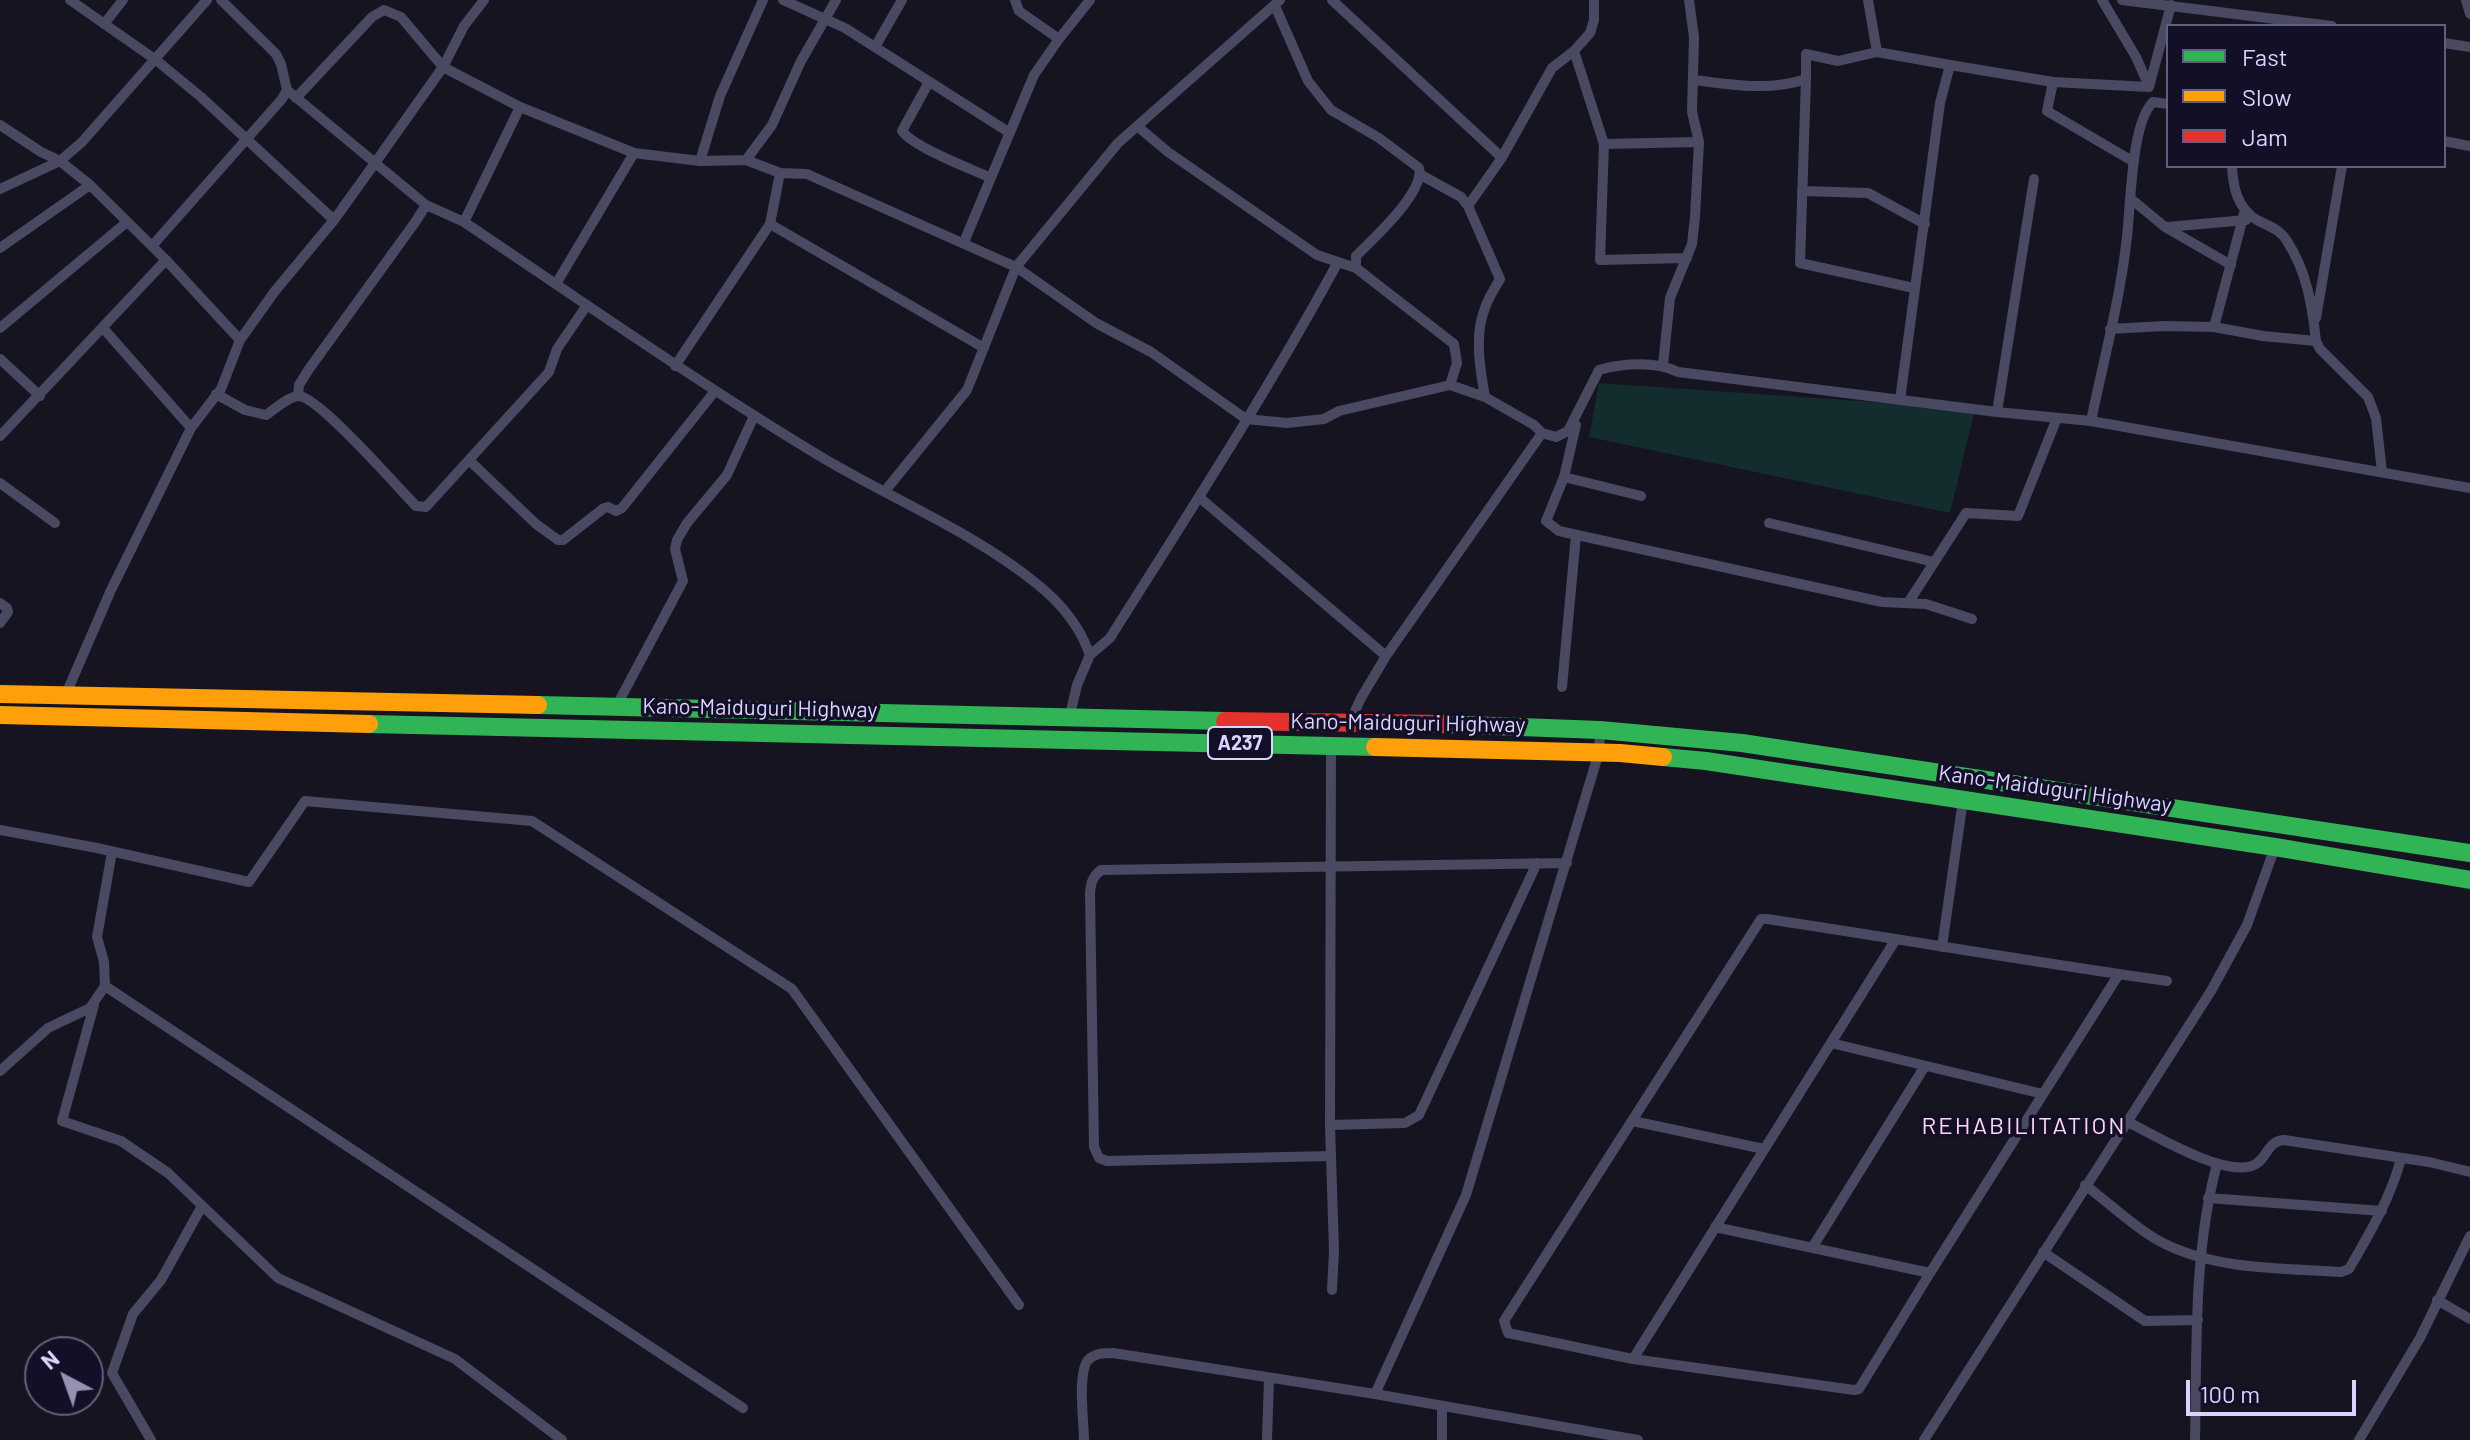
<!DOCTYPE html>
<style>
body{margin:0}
#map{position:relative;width:2470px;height:1440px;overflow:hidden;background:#161421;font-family:Barlow,sans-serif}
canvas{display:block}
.legend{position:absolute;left:2166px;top:24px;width:280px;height:144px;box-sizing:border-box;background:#130f26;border:2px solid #625e7d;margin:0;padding:10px 14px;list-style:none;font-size:24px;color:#d9d4ff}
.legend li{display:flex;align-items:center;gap:16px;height:40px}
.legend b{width:40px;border:2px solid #625e7d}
.north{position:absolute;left:24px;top:1336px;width:80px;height:80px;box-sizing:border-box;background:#130f26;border:2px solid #625e7d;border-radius:50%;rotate:319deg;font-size:22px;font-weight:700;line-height:32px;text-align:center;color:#d9d4ff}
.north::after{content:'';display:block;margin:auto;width:28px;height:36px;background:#9591b1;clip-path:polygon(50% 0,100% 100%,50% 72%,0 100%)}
.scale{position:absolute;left:2186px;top:1380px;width:170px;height:36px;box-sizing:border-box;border:4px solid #d9d4ff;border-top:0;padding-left:10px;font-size:24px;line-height:28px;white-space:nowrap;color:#d9d4ff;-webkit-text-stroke:6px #130f26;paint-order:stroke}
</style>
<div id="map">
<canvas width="2470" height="1440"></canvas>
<ul class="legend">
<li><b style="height:10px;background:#30b455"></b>Fast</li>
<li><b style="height:10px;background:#ff9f0a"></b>Slow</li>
<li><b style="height:10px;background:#e5322d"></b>Jam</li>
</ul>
<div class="north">N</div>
<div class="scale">100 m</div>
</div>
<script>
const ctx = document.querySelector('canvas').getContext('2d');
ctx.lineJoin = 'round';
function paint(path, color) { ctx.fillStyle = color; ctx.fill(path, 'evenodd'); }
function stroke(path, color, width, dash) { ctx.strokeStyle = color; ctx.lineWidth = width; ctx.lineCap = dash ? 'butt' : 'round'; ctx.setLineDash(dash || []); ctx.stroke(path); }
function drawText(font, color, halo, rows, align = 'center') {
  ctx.font = font + ' Barlow,sans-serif'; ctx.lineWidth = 7; ctx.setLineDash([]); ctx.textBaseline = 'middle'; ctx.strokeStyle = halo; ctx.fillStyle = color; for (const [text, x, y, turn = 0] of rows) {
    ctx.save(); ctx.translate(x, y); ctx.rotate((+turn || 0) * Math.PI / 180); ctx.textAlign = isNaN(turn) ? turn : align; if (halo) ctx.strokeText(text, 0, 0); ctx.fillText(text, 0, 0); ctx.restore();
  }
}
const green = new Path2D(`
 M1599,383L1975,409L1950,513L1589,437Z`);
const street = new Path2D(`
 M70,0L156,60L201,97L334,220
 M221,0L276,54L281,64L287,90L426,205L464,222C583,302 700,384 823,458C892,499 975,533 1037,584C1061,603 1080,627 1090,655
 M783,0L845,28L1010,133
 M1015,0L1019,11L1059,39
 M1332,0L1498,154L1501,159L1468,206
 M1868,0L1877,52
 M2102,0L2136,57L2148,84
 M2122,0L2332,26
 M2466,0L2470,14
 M1275,6L1308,81L1331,110L1379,138L1419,168C1425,192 1373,239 1356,256V268L1454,344L1457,363L1450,385
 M104,24L123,0
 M2444,43L2470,47
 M875,47L902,0
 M1574,51L1604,144L1699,142
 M1950,65L2053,82L2047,111L2134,162
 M1806,79L1800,263L1914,288
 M1693,80C1731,84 1768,92 1806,79V54L1838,61L1877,52L1950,65L1940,103L1900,400
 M929,82L902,131C915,148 969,168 991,178
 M2053,82L2149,87L2171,5
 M296,98L372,17L384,10L401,17L443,67L520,107L634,153L700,161L746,160L780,173L807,174L1016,267L1096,323L1151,352L1246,419L1287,423L1324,419L1339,411L1450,385L1485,397L1534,425L1542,433L1386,656L1361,698L1350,722
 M0,125L41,152L60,161L90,185L166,260L240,340
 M1137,126L1168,152L1317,255L1356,268
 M2444,141L2470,146
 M1604,144L1600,260L1687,258
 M1501,159L1552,68L1574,51L1590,33L1594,20V0
 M746,160L772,125L801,61L836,0
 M700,161L720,96L763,0
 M2232,166C2233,187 2237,208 2257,220C2268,226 2280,229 2287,241C2307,272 2312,305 2316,341L2320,349L2368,397L2376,418L2382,472
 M1421,175L1461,197L1468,206L1500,279C1495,288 1488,298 1485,308C1474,335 1480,369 1485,397
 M0,189L60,161L82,142L207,0
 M1802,191L1868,193L1925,224
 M2130,198L2165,227L2231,265
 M464,222L520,107
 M770,224L984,348
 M2167,227L2246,220
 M964,242L1034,75L1059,39L1090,0
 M152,246L282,99L287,90
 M0,248L90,185
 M556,284L634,153
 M2316,318L2342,166
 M2214,327L2263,336L2316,341
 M0,328L127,222
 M103,328L191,428
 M2110,329L2164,326L2214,327L2245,210
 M0,359L40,396
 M1663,365L1670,298L1692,244L1695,217L1699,142L1692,112L1694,37L1689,0
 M675,366L770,224L780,173
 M216,394L245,410L266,415C275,409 288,397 298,396C318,395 398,488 416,506L426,507L549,372L557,349L587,305
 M298,396L299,385L309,369L416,221L426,205
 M1997,412L2034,179
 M2091,421C2103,363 2119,304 2126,245C2131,212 2130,124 2153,102L2168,104
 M1576,425L1564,477L1641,496
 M1542,433L1556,437L1568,431L1599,370C1623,363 1656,361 1678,372L1997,412L2091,421L2470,488
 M0,436L166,260
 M470,461L536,524L558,540H563L604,508L608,507L616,511L622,508L715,391
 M1564,477L1546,521L1559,531L1882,602L1926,604L1972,619
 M0,483L55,523
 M885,491L967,390L1016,267L1118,143L1280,0
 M1199,497L1386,656
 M1769,523L1934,562
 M0,603L7,608L8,612L0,623
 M1908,603L1966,513L2018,516L2057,418
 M1562,687L1576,535
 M66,694L111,590L191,428L221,389L240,340L275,291L334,220L375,163L443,67L464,26L484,0
 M616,707L683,581L675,549L677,540L687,523L727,475L754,416
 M1069,719L1077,685L1090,655L1110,638C1188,514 1268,391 1338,262
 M1331,745L1330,1125L1334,1251L1332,1290
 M0,830L97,848L249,882L305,801L532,821L792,989L1019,1305
 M1896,939L1633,1359L1508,1333L1504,1321L1761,919H1767C1900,939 2033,962 2167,981
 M1942,947L1963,800
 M105,986L743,1408
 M94,1005L62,1121L121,1141L168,1173L278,1278L455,1359L562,1440
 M1831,1043L2043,1094
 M0,1071L48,1028L90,1008L105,986L104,962L97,937L112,852
 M1633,1121L1764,1149
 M2126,1121C2154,1135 2222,1176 2252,1166C2268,1160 2266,1141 2284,1140L2429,1162L2470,1172
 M1330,1125L1405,1123L1419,1115L1537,863
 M1330,1156L1107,1161L1099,1158L1094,1147L1090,893C1091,883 1092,877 1101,870L1567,863
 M2085,1185C2109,1203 2140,1232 2165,1244C2218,1270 2283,1268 2341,1272L2349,1269C2370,1233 2390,1199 2401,1159
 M2208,1198L2382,1211
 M1812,1248L1925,1066
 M2043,1252L2145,1321L2198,1320
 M1930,1273L2119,974
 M2437,1300L2470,1319
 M1633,1359L1854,1390L1859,1389L1930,1273L1715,1227
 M1375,1394L1466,1195L1599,752L1600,730
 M151,1440L112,1373L133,1314L161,1280L202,1206
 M1084,1440C1084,1422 1077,1374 1088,1360C1095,1353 1104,1353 1113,1353L1375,1394L1638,1440
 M1267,1440L1269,1378
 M1442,1440V1406
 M1924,1440L2211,991L2247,925L2275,847
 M2195,1440C2197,1348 2193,1254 2217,1164
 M2359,1440L2420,1338L2470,1236`);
const fast = new Path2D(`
 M538,705L1225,721
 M369,724L1375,747
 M1441,724L1600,730L1742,743L2470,853
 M1663,757L1706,761L2275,847L2470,880`);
const slow = new Path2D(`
 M0,694L538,705
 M0,715L369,724
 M1375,747L1620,753L1663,757`);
const jam = new Path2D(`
 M1225,721L1441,724`);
const shields = [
 [1240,743,64]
];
const shieldNames = [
 ["A237",1240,743]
];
const streetNames = [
 ["Kano-Maiduguri Highway",760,708,1],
 ["Kano-Maiduguri Highway",1408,723,1],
 ["Kano-Maiduguri Highway",2055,789,8]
];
const neighbourhoodNames = [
 ["REHABILITATION",2024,1126]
];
paint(green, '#132c2d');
stroke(street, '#4a4962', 10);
stroke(fast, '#30b455', 18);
stroke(slow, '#ff9f0a', 18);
stroke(jam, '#e5322d', 18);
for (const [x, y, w] of shields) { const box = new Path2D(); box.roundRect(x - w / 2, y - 16, w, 32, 6); ctx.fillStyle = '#130f26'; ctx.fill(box); stroke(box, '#d9d4ff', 2); }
drawText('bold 20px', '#d9d4ff', null, shieldNames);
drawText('22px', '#d9d4ff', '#130f26', streetNames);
ctx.letterSpacing = '2px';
drawText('24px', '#ffd6f0', '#130f26', neighbourhoodNames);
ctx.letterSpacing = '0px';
</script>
